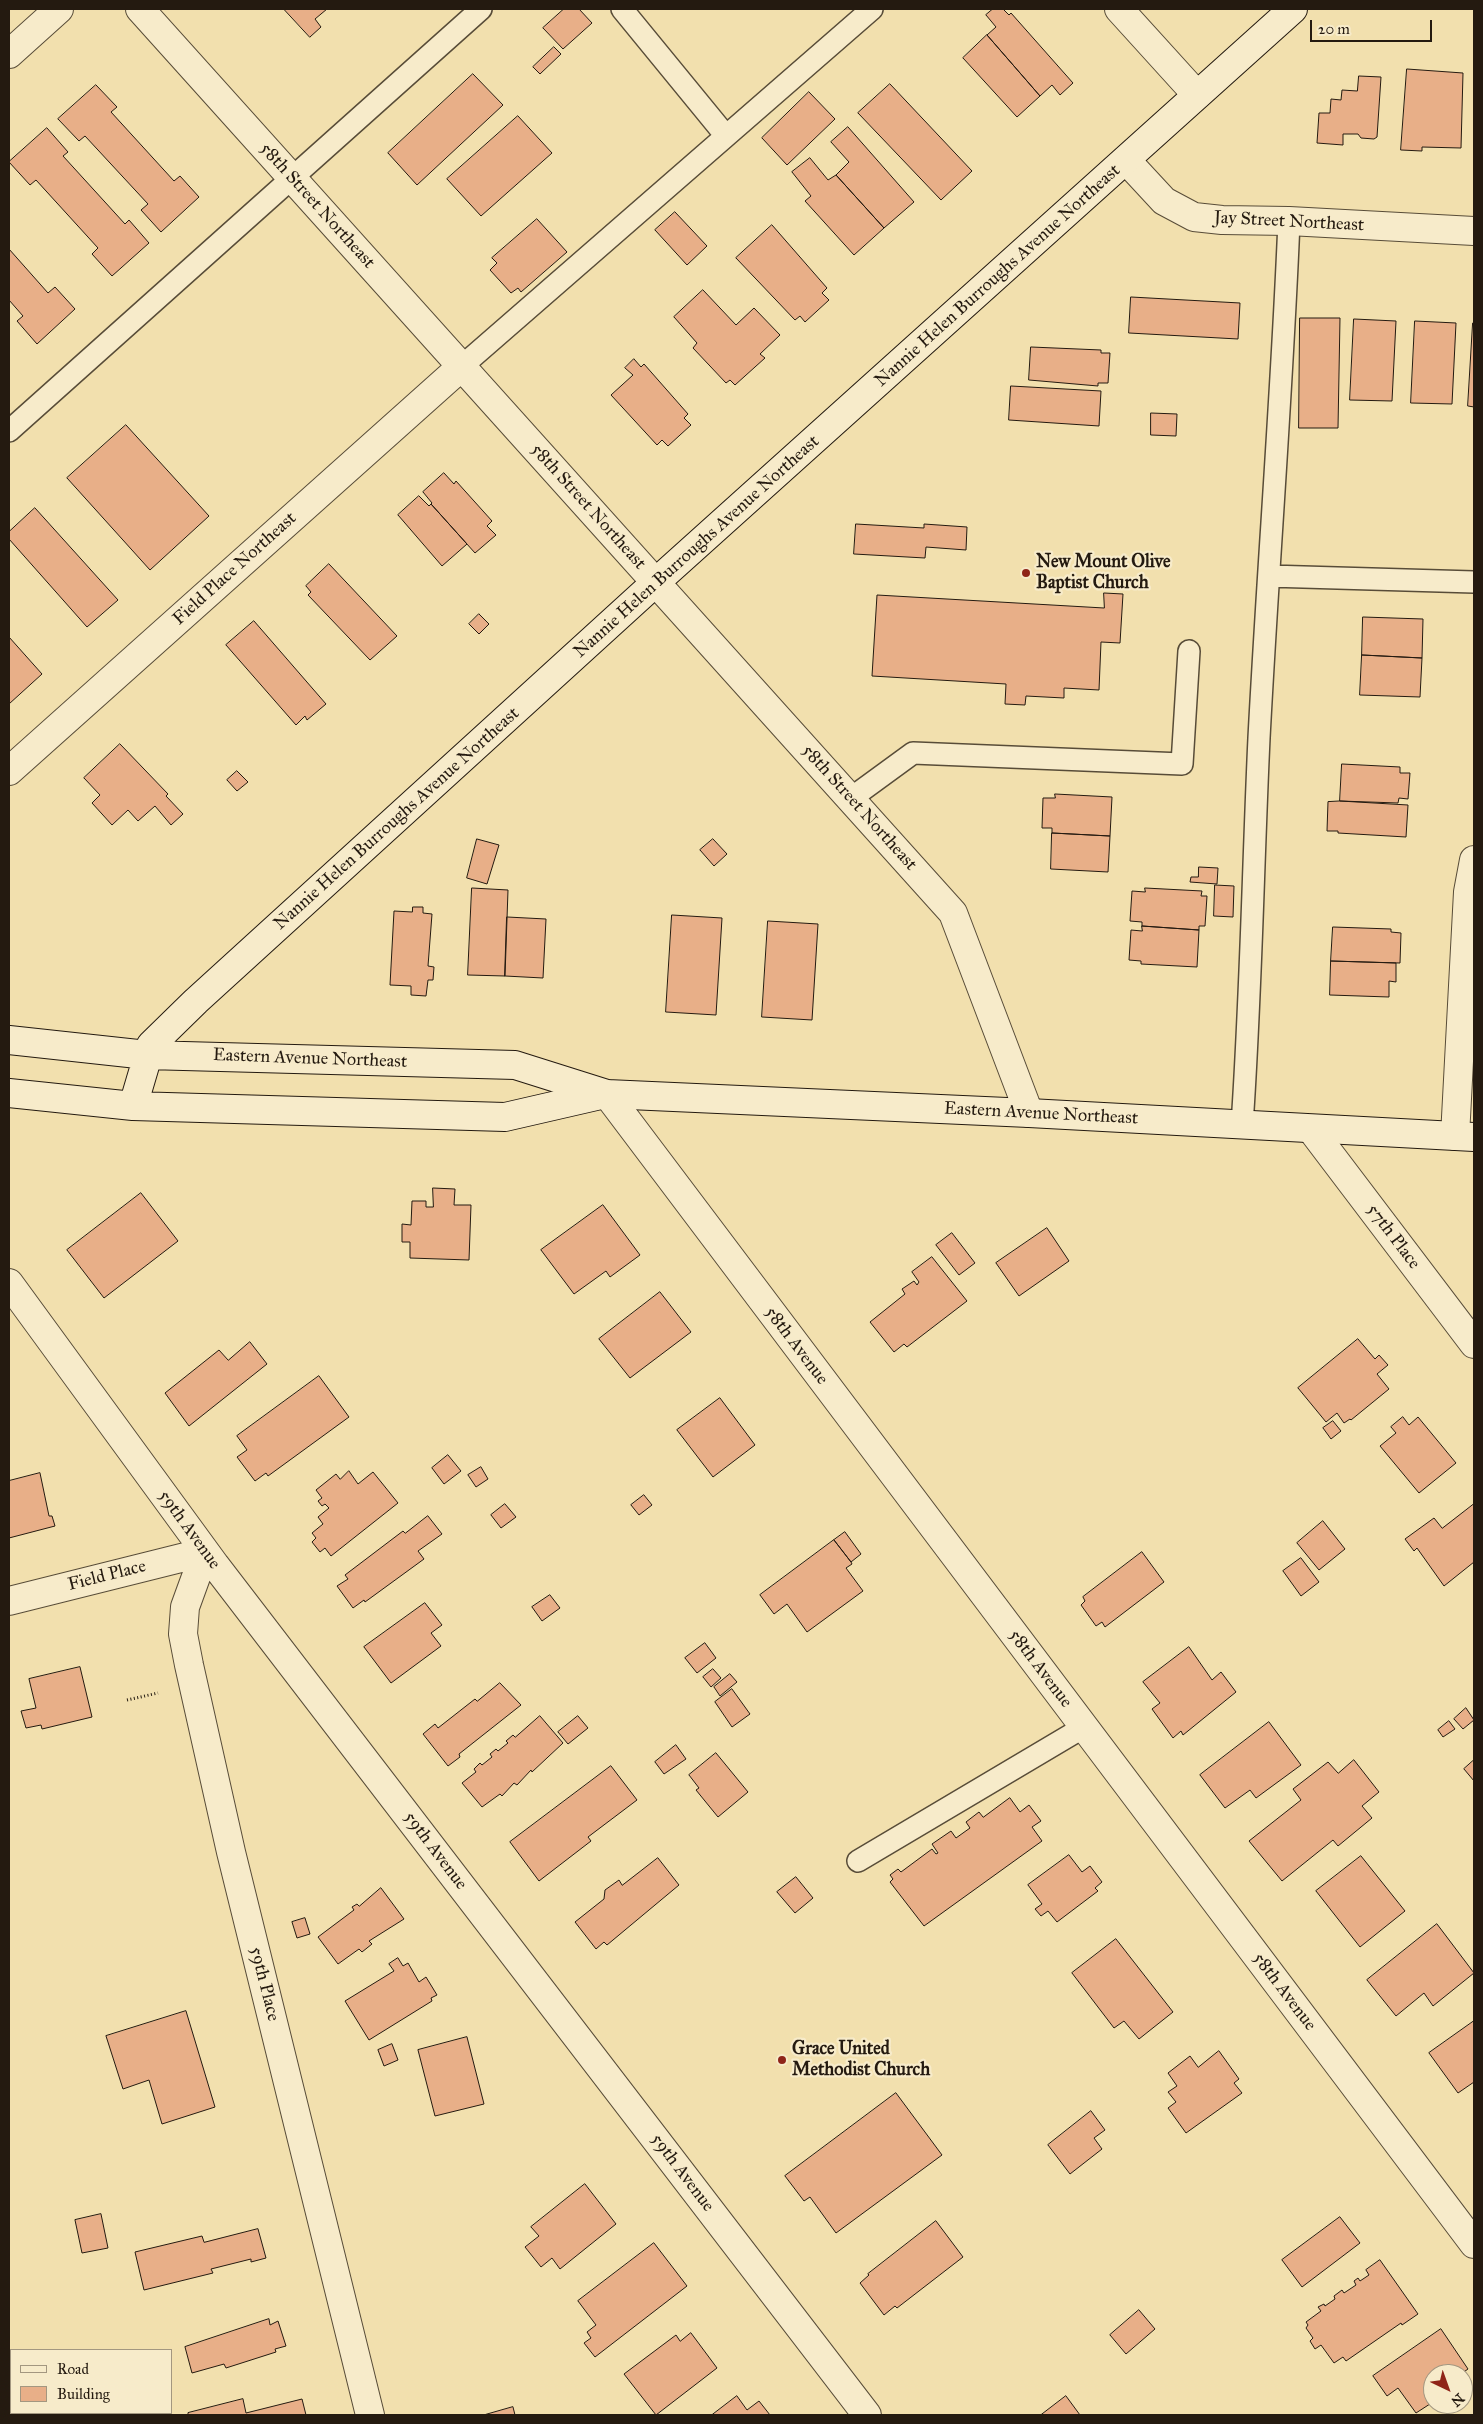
<!DOCTYPE html>
<style>
body{margin:0}
#map{position:relative;width:1483px;height:2424px;overflow:hidden;background:#f2e0ae;font-family:"IM FELL Great Primer",serif}
canvas{display:block}
.frame{position:absolute;inset:0;border:10px solid #241a10;pointer-events:none}
.legend{position:absolute;left:10px;top:2349px;width:162px;height:65px;box-sizing:border-box;background:#f7ebca;border:1px solid #a39780;margin:0;padding:6px 9px;list-style:none;font-size:15px;color:#241a10}
.legend li{display:flex;align-items:center;gap:10px;height:25px}
.legend b{width:25px;border:1px solid #a39780}
.north{position:absolute;left:1423px;top:2364px;width:50px;height:50px;box-sizing:border-box;background:#f7ebca;border:1px solid #a39780;border-radius:50%;rotate:138deg;font-size:14px;font-weight:700;line-height:20px;text-align:center;color:#241a10}
.north::after{content:'';display:block;margin:auto;width:18px;height:22px;background:#8f2418;clip-path:polygon(50% 0,100% 100%,50% 72%,0 100%)}
.scale{position:absolute;left:1310px;top:20px;width:122px;height:22px;box-sizing:border-box;border:2px solid #241a10;border-top:0;padding-left:6px;font-size:15px;line-height:18px;white-space:nowrap;color:#241a10;-webkit-text-stroke:4px #f7ebca;paint-order:stroke}
</style>
<div id="map">
<canvas width="1483" height="2424"></canvas>
<div class="frame"></div>
<ul class="legend">
<li><b style="height:6px;background:#f7ebca"></b>Road</li>
<li><b style="height:14px;background:#e8af88"></b>Building</li>
</ul>
<div class="north">N</div>
<div class="scale">20 m</div>
</div>
<script>
const ctx = document.querySelector('canvas').getContext('2d');
ctx.lineJoin = 'round';
function paint(path, color) { ctx.fillStyle = color; ctx.fill(path, 'evenodd'); }
function stroke(path, color, width, dash) { ctx.strokeStyle = color; ctx.lineWidth = width; ctx.lineCap = dash ? 'butt' : 'round'; ctx.setLineDash(dash || []); ctx.stroke(path); }
function drawText(font, color, halo, rows, align = 'center') {
  ctx.font = font + ' "IM FELL Great Primer",serif'; ctx.lineWidth = 4.5; ctx.setLineDash([]); ctx.textBaseline = 'middle'; ctx.strokeStyle = halo; ctx.fillStyle = color; for (const [text, x, y, turn = 0] of rows) {
    ctx.save(); ctx.translate(x, y); ctx.rotate((+turn || 0) * Math.PI / 180); ctx.textAlign = isNaN(turn) ? turn : align; if (halo) ctx.strokeText(text, 0, 0); ctx.fillText(text, 0, 0); ctx.restore();
  }
}
const building = new Path2D(`
 M284,9H327L315,19L321,27L310,37Z
 M564,9H579L592,23L563,49L543,28Z
 M993,9H1003L1009,15L1011,13L1073,83L1060,95L1052,85L1040,96L987,35L996,27L986,15Z
 M987,35L1040,96L1017,117L963,58Z
 M554,47L561,54L540,74L533,67Z
 M1407,69L1463,73L1461,148L1422,147V151L1401,150Z
 M473,74L503,105L417,185L388,153Z
 M1359,76L1381,77L1377,137L1374,139L1361,138L1358,134H1343V145L1317,143L1319,113H1330L1331,99L1341,100L1342,90L1357,91Z
 M890,84L972,171L941,200L858,113Z
 M96,85L117,107L111,112L174,181L180,176L199,197L161,232L141,210L148,204L85,136L79,141L58,119Z
 M809,92L835,119L787,165L762,138Z
 M518,116L552,153L481,216L447,179Z
 M848,127L914,202L884,228L836,175L849,162L831,142Z
 M47,128L68,152L63,156L125,224L129,220L149,243L112,276L92,254L98,248L36,180L30,185L9,162Z
 M810,158L828,180L836,175L884,228L854,255L805,201L811,196L792,172Z
 M675,212L707,246L687,265L655,230Z
 M537,219L567,252L521,292L518,288L511,293L490,270L497,263L492,258Z
 M772,225L827,288L822,293L829,300L805,322L800,316L795,320L736,258Z
 M9,249L48,293L55,287L75,309L37,344L17,321L23,316L9,300Z
 M703,290L736,325L754,308L780,335L760,354L765,358L735,385L730,380L726,383L693,348L697,343L674,317Z
 M1131,297L1240,303L1238,339L1129,333Z
 M1300,318H1340L1338,428H1299Z
 M1354,319L1396,321L1392,401L1350,400Z
 M1415,321L1456,323L1452,404L1411,403Z
 M1473,323H1474V407L1468,406Z
 M1031,347L1101,350V353H1110L1108,383H1098V386L1029,380Z
 M634,359L641,367L644,364L688,414L684,418L691,425L668,446L662,440L657,445L611,395L633,375L625,368Z
 M1011,386L1101,391L1099,426L1009,420Z
 M1151,413L1177,414L1176,436L1151,435Z
 M126,425L209,516L150,570L67,478Z
 M444,473L454,484L456,481L492,521L487,526L496,535L475,553L431,504L432,503L423,492Z
 M419,496L429,506L431,504L467,544L442,566L398,515Z
 M35,508L118,600L87,627L9,539V532Z
 M856,524L924,528V524L967,527L966,550L926,547L925,558L854,554Z
 M329,564L397,636L370,660L308,595L311,592L306,586Z
 M1104,593L1123,594L1120,643L1101,642L1099,690L1064,688V698L1026,696L1025,705L1005,704L1006,684L872,676L877,595L1104,608Z
 M479,614L489,624L479,634L469,624Z
 M1363,617L1423,619L1422,658L1362,655Z
 M254,621L326,704L307,720L305,716L296,725L226,645Z
 M9,637L42,674L9,704Z
 M1362,655L1422,658L1420,697L1360,695Z
 M120,744L168,794L166,796L183,814L171,825L155,806L138,821L128,810L112,825L92,803L100,795L84,778Z
 M1342,764L1400,767V773H1410L1408,799L1399,798L1398,803L1340,801Z
 M237,771L248,782L237,791L227,780Z
 M1055,794L1112,797L1110,836L1052,833V828H1042L1043,798H1055Z
 M1340,801L1408,805L1406,837L1338,833V831H1327L1328,802Z
 M1052,833L1110,836L1108,872L1051,869Z
 M477,839L499,845L487,884L467,878Z
 M713,839L727,854L714,866L700,850Z
 M1199,867L1218,868L1217,884L1190,882L1191,877H1198Z
 M1215,885L1234,886L1233,917L1214,916Z
 M472,888L508,890L505,976L468,975Z
 M1145,888L1202,891L1201,896H1207L1205,926H1199V930L1142,926V922L1130,921L1132,891L1145,892Z
 M413,907H423V913L432,914L428,966L434,967L433,980H428L426,996L411,995V986L390,985L394,911L412,912Z
 M672,915L722,918L716,1015L666,1012Z
 M507,917L546,919L543,978L505,976Z
 M768,921L818,924L812,1020L762,1017Z
 M1142,926L1199,930L1197,967L1141,964V961L1129,960L1131,930L1142,931Z
 M1333,927L1391,929V932L1401,933L1400,963L1331,961Z
 M1331,961L1396,963V982L1389,981V997L1330,995Z
 M433,1188L455,1189L454,1205H471L469,1260L410,1258V1242H402V1224L411,1225L412,1201H426V1207H433Z
 M141,1193L178,1241L104,1298L67,1250Z
 M603,1205L640,1255L610,1277L606,1271L574,1294L541,1250Z
 M1047,1228L1069,1261L1019,1296L996,1263Z
 M952,1233L975,1263L959,1275L936,1245Z
 M932,1257L967,1301L907,1347L904,1344L894,1352L870,1322L905,1294L902,1289L914,1281L917,1285L919,1282L912,1272Z
 M660,1292L691,1332L630,1378L599,1339Z
 M1358,1339L1375,1359L1379,1355L1388,1365L1377,1374L1389,1389L1351,1420L1350,1419L1344,1423L1337,1413L1326,1422L1298,1388Z
 M250,1342L267,1364L189,1426L165,1393L219,1350L228,1360Z
 M319,1376L349,1417L268,1476L266,1473L255,1481L237,1457L247,1450L237,1436Z
 M720,1398L755,1445L713,1477L677,1430Z
 M1403,1417L1409,1425L1418,1417L1456,1463L1419,1493L1380,1446L1396,1433L1391,1427Z
 M1333,1421L1341,1431L1331,1439L1323,1428Z
 M448,1455L461,1471L444,1484L432,1468Z
 M481,1467L488,1479L476,1487L468,1475Z
 M349,1471L358,1484L373,1472L398,1503L331,1556L325,1548L320,1552L312,1542L316,1538L312,1533L323,1524L318,1517L329,1508L325,1504L322,1506L318,1501L322,1498L316,1490L336,1474L340,1479Z
 M40,1473L49,1516H52L55,1526L9,1538V1481Z
 M644,1495L652,1505L639,1515L631,1505Z
 M505,1504L516,1517L501,1528L491,1515Z
 M1474,1504V1562L1444,1586L1417,1548L1414,1551L1405,1539L1434,1518L1442,1528Z
 M428,1516L442,1534L418,1551L424,1559L365,1602L364,1600L353,1608L337,1586L348,1579L345,1575L403,1531L405,1533Z
 M1323,1521L1345,1549L1319,1570L1297,1543Z
 M845,1532L861,1554L851,1562L834,1540Z
 M834,1540L851,1562L852,1564L846,1568L863,1591L807,1632L787,1604L774,1614L760,1595Z
 M1142,1552L1164,1582L1105,1627L1102,1622L1096,1626L1081,1605L1085,1601L1083,1597Z
 M1301,1558L1319,1582L1301,1596L1283,1571Z
 M550,1595L560,1608L542,1621L532,1607Z
 M425,1603L442,1625L431,1633L441,1646L391,1683L364,1647Z
 M705,1643L716,1658L697,1673L685,1658Z
 M1189,1647L1212,1680L1221,1672L1236,1692L1183,1735L1181,1731L1173,1738L1152,1709L1160,1703L1143,1682Z
 M80,1667L92,1717L42,1729L41,1725L26,1728L21,1711L36,1708L29,1679Z
 M713,1669L721,1678L711,1687L703,1677Z
 M730,1674L737,1682L720,1696L714,1687Z
 M500,1683L521,1705L459,1754L460,1757L448,1766L423,1734L435,1724L438,1728L475,1699L477,1701Z
 M732,1689L750,1714L732,1727L715,1702Z
 M1466,1708L1474,1720L1463,1729L1454,1719Z
 M540,1716L563,1743L532,1772L531,1770L517,1785L514,1783L502,1796L500,1794L482,1807L462,1783L476,1772L474,1769L480,1763L482,1765L492,1757L490,1754L496,1749L498,1751L508,1743L506,1741L513,1735L515,1737Z
 M578,1716L588,1728L568,1744L558,1732Z
 M1449,1721L1455,1729L1443,1737L1438,1730Z
 M1269,1722L1301,1765L1256,1798L1250,1790L1225,1808L1200,1775Z
 M676,1745L686,1759L664,1774L655,1762Z
 M716,1753L748,1792L718,1817L696,1790L699,1788L689,1775Z
 M1354,1760L1379,1792L1362,1806L1372,1818L1338,1846L1333,1840L1282,1881L1249,1841L1301,1800L1293,1789L1328,1762L1338,1773Z
 M1474,1760V1781L1464,1769Z
 M611,1766L637,1800L588,1837L591,1841L539,1881L510,1842Z
 M1010,1798L1020,1812L1029,1805L1041,1821L1032,1827L1042,1841L924,1926L890,1882L893,1879L890,1875L898,1869L901,1872L932,1849L936,1854L938,1853L932,1844L951,1831L956,1838L970,1828L966,1822L979,1812L983,1817Z
 M1069,1855L1082,1872L1090,1866L1102,1882L1095,1888L1098,1891L1057,1922L1048,1911L1041,1916L1035,1909L1042,1904L1028,1885Z
 M1361,1856L1405,1911L1360,1947L1316,1891Z
 M658,1858L679,1885L607,1945L604,1942L596,1949L575,1922L604,1899L605,1890L619,1880L622,1885Z
 M796,1877L813,1898L795,1913L777,1892Z
 M381,1888L404,1919L369,1941L372,1944L362,1952L359,1949L338,1964L318,1937L354,1910L352,1907L357,1904L359,1906Z
 M305,1918L310,1934L297,1938L292,1922Z
 M1437,1924L1474,1973L1433,2006L1424,1993L1396,2016L1367,1980Z
 M1116,1939L1173,2012L1139,2039L1124,2021L1114,2028L1072,1973Z
 M398,1958L403,1966L408,1963L419,1982L426,1977L437,1995L431,1998L432,2001L369,2040L345,2001L394,1971L389,1964Z
 M186,2011L215,2107L162,2124L149,2080L123,2089L106,2036Z
 M1474,2021V2082L1458,2093L1429,2053Z
 M467,2037L484,2104L435,2116L418,2050Z
 M392,2044L398,2060L384,2066L378,2050Z
 M1219,2051L1239,2079L1234,2083L1242,2093L1186,2133L1168,2108L1176,2102L1168,2092L1177,2086L1168,2073L1190,2056L1198,2067Z
 M896,2093L942,2155L836,2233L810,2197L804,2201L785,2176Z
 M1091,2111L1105,2130L1094,2138L1102,2149L1070,2174L1048,2145Z
 M585,2184L616,2224L560,2269L552,2258L541,2267L525,2247L539,2236L531,2227Z
 M101,2214L108,2248L82,2253L75,2220Z
 M1340,2217L1360,2243L1302,2287L1282,2260Z
 M936,2221L963,2257L897,2308L895,2306L884,2315L860,2283L869,2275L868,2274Z
 M258,2229L266,2258L251,2262V2259L211,2269L213,2273L144,2290L135,2252L202,2236L204,2242Z
 M654,2243L687,2286L595,2357L584,2343L591,2338L587,2332L596,2325L578,2301Z
 M1380,2260L1418,2314L1402,2325L1401,2323L1346,2361L1343,2357L1334,2363L1321,2345L1315,2349L1310,2341L1313,2338L1306,2328L1308,2325L1306,2322L1321,2311L1318,2307L1324,2304L1325,2306L1335,2299L1334,2296L1342,2290L1344,2293L1356,2285L1354,2281L1358,2278L1360,2281L1369,2275L1366,2270Z
 M1139,2310L1155,2329L1126,2354L1110,2335Z
 M269,2319L270,2325L278,2321L286,2346L275,2349L276,2352L226,2368L224,2364L192,2373L185,2347Z
 M1441,2329L1468,2369L1461,2374H1433V2402L1416,2413L1398,2388L1387,2396L1373,2376Z
 M691,2333L717,2368L656,2415L624,2374L676,2335L680,2341Z
 M737,2396L747,2410L759,2401L770,2415H712Z
 M1066,2396L1080,2415H1041Z
 M243,2399L246,2413L302,2399L306,2415H188V2413Z
 M513,2407L515,2415H484Z`);
const path = new Path2D(`
 M127,1700L158,1693`);
const lane = new Path2D(`
 M622,9L726,136
 M461,367L872,9
 M9,431L481,9
 M1269,576L1474,582
 M850,799L913,753L1182,764L1189,651
 M1242,1125C1251,996 1253,867 1259,738C1268,566 1282,394 1289,221
 M858,1861L1084,1727`);
const street = new Path2D(`
 M140,9L953,913L1029,1113
 M1119,9L1197,95
 M9,54L59,9
 M1126,160L1164,201L1194,217L1222,220L1289,221L1474,231
 M9,771L461,367
 M607,1094L1474,2244
 M1311,1129L1474,1344
 M1455,1136L1468,892L1474,860
 M9,1283L215,1565L867,2415
 M205,1552L185,1607L183,1634L189,1665L231,1852L370,2415
 M9,1601L205,1552`);
const secondary = new Path2D(`
 M9,1040L147,1055L515,1065L607,1094L1029,1113L1474,1137
 M9,1093L133,1106L505,1117L605,1094
 M133,1106L151,1045L196,1001L656,582L1293,9`);
const markers = [
 [1026,573,5,"#8f2418"],
 [782,2060,5,"#8f2418"]
];
const streetNames = [
 ["58th Street Northeast",317,206,48],
 ["Jay Street Northeast",1289,222,3],
 ["Nannie Helen Burroughs Avenue Northeast",998,276,-42],
 ["58th Street Northeast",588,507,48],
 ["Nannie Helen Burroughs Avenue Northeast",697,547,-42],
 ["Field Place Northeast",235,569,-42],
 ["58th Street Northeast",859,808,48],
 ["Nannie Helen Burroughs Avenue Northeast",397,819,-42],
 ["Eastern Avenue Northeast",310,1059,2],
 ["Eastern Avenue Northeast",1041,1114,3],
 ["57th Place",1393,1237,53],
 ["58th Avenue",796,1346,53],
 ["59th Avenue",189,1530,54],
 ["Field Place",107,1576,-14],
 ["58th Avenue",1040,1669,53],
 ["59th Avenue",435,1851,53],
 ["59th Place",264,1984,76],
 ["58th Avenue",1284,1992,53],
 ["59th Avenue",682,2173,53]
];
const poiNames = [
 ["New Mount Olive",1036,563],
 ["Baptist Church",1036,584],
 ["Grace United",792,2050],
 ["Methodist Church",792,2071]
];
paint(building, '#e8af88');
stroke(building, '#241a10', 1);
stroke(lane, '#584c38', 24);
stroke(street, '#584c38', 30);
stroke(secondary, '#241a10', 30);
stroke(path, '#241a10', 3, [1, 2.5]);
stroke(lane, '#f7ebca', 21);
stroke(street, '#f7ebca', 28);
stroke(secondary, '#f7ebca', 28);
for (const [x, y, r, color] of markers) { const dot = new Path2D(); dot.arc(x, y, r, 0, 2 * Math.PI); ctx.fillStyle = color; ctx.fill(dot); stroke(dot, '#f7ebca', 2); }
drawText('18px', '#241a10', '#f7ebca', streetNames);
drawText('bold 18px', '#241a10', '#f7ebca', poiNames, 'left');
</script>
